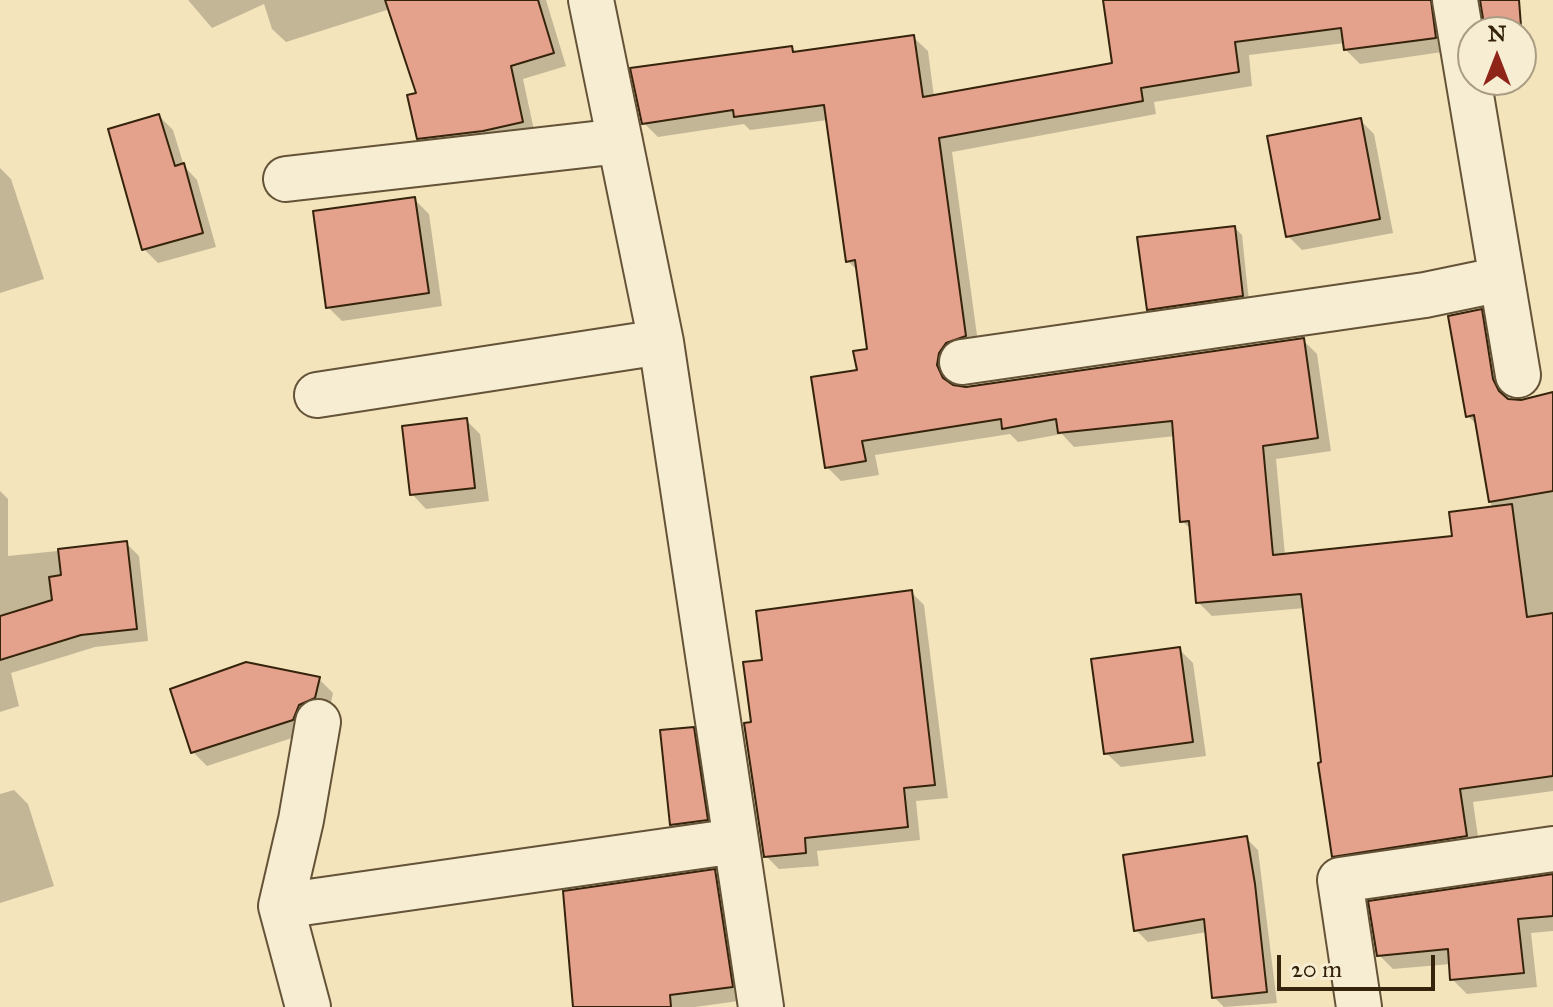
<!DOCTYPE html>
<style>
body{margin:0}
#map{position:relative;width:1553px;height:1007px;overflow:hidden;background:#f3e4bc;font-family:"IM FELL Great Primer",serif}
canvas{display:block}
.north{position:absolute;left:1457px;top:16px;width:80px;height:80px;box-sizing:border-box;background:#f7edd3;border:2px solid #a99c83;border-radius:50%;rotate:0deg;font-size:22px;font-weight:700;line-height:32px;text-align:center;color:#35230b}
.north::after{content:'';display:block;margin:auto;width:28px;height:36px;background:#8f2418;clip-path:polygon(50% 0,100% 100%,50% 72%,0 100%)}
.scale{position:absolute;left:1277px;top:955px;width:158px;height:36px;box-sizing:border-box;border:4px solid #35230b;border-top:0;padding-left:10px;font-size:24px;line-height:28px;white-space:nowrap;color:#35230b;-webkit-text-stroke:6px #f7edd3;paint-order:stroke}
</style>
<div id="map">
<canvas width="1553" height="1007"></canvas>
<div class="north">N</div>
<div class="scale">20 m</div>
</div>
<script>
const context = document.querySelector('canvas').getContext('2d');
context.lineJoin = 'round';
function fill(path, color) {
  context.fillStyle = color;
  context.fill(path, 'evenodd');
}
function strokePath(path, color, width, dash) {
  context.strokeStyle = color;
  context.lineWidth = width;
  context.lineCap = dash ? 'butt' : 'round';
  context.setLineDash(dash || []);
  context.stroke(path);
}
fill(new Path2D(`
 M188 0H546L566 66 523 79 535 135 433 151 419 138 418 95 390 9 286 42 272 29 264 4 212 28Z
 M1105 0H1449V51L1360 64 1346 50 1345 43 1249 55 1252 86 1154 102 1156 114 952 152 979 350 952 368 951 382 953 387 966 389 1303 340 1317 354 1331 451 1276 459 1285 555 1454 537 1492 509 1478 426 1468 416 1481 311 1495 325 1510 401 1522 402 1553 394V791L1473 802 1480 850 1348 870 1334 856 1305 608 1212 616 1198 602 1192 530 1182 521 1175 436 1074 447 1062 434 1018 442 1010 434 875 455 879 475 841 481 827 467 869 351 859 272 848 261 828 120 750 130 744 124 658 137 644 123 792 48 797 53 913 37 928 51 934 97 1114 65Z
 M159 116 173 130 184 166 197 180 216 247 158 263 144 249Z
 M1360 120 1374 134 1393 233 1302 250 1288 236Z
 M0 168 11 179 44 279 0 293Z
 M415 200 429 214 442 306 342 321 328 307Z
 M1235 228 1242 235 1249 302 1156 316 1149 309Z
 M466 420 480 434 489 501 426 509 412 494Z
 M0 491 8 499V556L127 544 139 556 148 641 95 647 11 673 19 706 0 712Z
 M911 592 924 605 948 798 916 801 920 840 817 851 819 866 779 869 766 856 753 724 765 662Z
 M1179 649 1193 663 1206 756 1121 767 1106 753Z
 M319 679 333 693 329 712 307 733 207 766 193 752Z
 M693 729 700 736 713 826 679 831 672 824Z
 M14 790 28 804 54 886 0 903V794Z
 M1246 838 1258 850 1277 1003 1224 1007 1214 997 1207 932 1148 942 1136 930Z
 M714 871 729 886 746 1000 695 1007H575Z
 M1553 876V931L1531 933 1537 987 1467 994 1452 979 1451 964 1393 969 1379 955Z`), '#0003');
const building = new Path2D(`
 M385 0H538L554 53 511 66 523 122 483 131 417 139 407 95 416 93Z
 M1103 0H1431L1436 38 1344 50 1341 28 1235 42 1239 72 1141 88 1143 101 939 138 966 336 946 343 939 353 937 365 943 378 953 385 966 387 1304 338 1318 438 1263 446 1273 555 1452 536 1449 512 1512 504 1527 617 1553 613V776L1460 789 1467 836 1332 857 1318 763 1321 762 1301 594 1196 603 1189 521 1180 522 1172 421 1058 433 1056 419 1002 429 1001 419 862 441 866 461 825 468 811 377 857 370 853 351 867 349 855 260 846 262 824 105 734 117 733 110 642 124 630 68 792 46 793 52 914 35 923 97 1112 63Z
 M1480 0H1519L1521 26 1485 31Z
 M159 114 175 166 184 163 203 233 142 250 108 129Z
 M1361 118 1380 219 1286 237 1267 136Z
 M415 197 429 293 326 308 313 211Z
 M1235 226 1243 296 1147 310 1137 237Z
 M1482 309 1493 379 1499 391 1508 399 1521 400 1553 392V491L1489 502 1474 415 1466 417 1448 316Z
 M467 418 475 488 410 495 402 426Z
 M127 541 137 629 81 635 0 660V616L52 600 49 577 61 575 58 549Z
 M912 590 935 785 904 788 908 827 805 838 806 853 764 857 744 723 751 722 743 662 762 660 756 611Z
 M1180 647 1193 742 1104 754 1091 659Z
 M246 662 320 677 315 698 299 705 293 720 191 753 170 689Z
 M694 727 708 820 670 825 660 730Z
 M1247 836 1255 884 1267 992 1212 998 1204 919 1134 931 1123 855Z
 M715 869 733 987 670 995 671 1007H573L563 891Z
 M1553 874V916L1518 919 1524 973 1450 980 1448 949 1377 956 1368 901Z`);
fill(building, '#e4a18c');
strokePath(building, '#35230b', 2);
const street = new Path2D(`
 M591 0 661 342 761 1007
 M1455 0 1518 375
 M286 179 620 141
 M962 362 1425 295 1502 279
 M317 395 661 342
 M281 906 736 841
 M308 1007 281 906 301 820 318 722
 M1359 1007 1340 880 1553 849`);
strokePath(street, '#645337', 48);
strokePath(street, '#f7edd3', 44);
</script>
